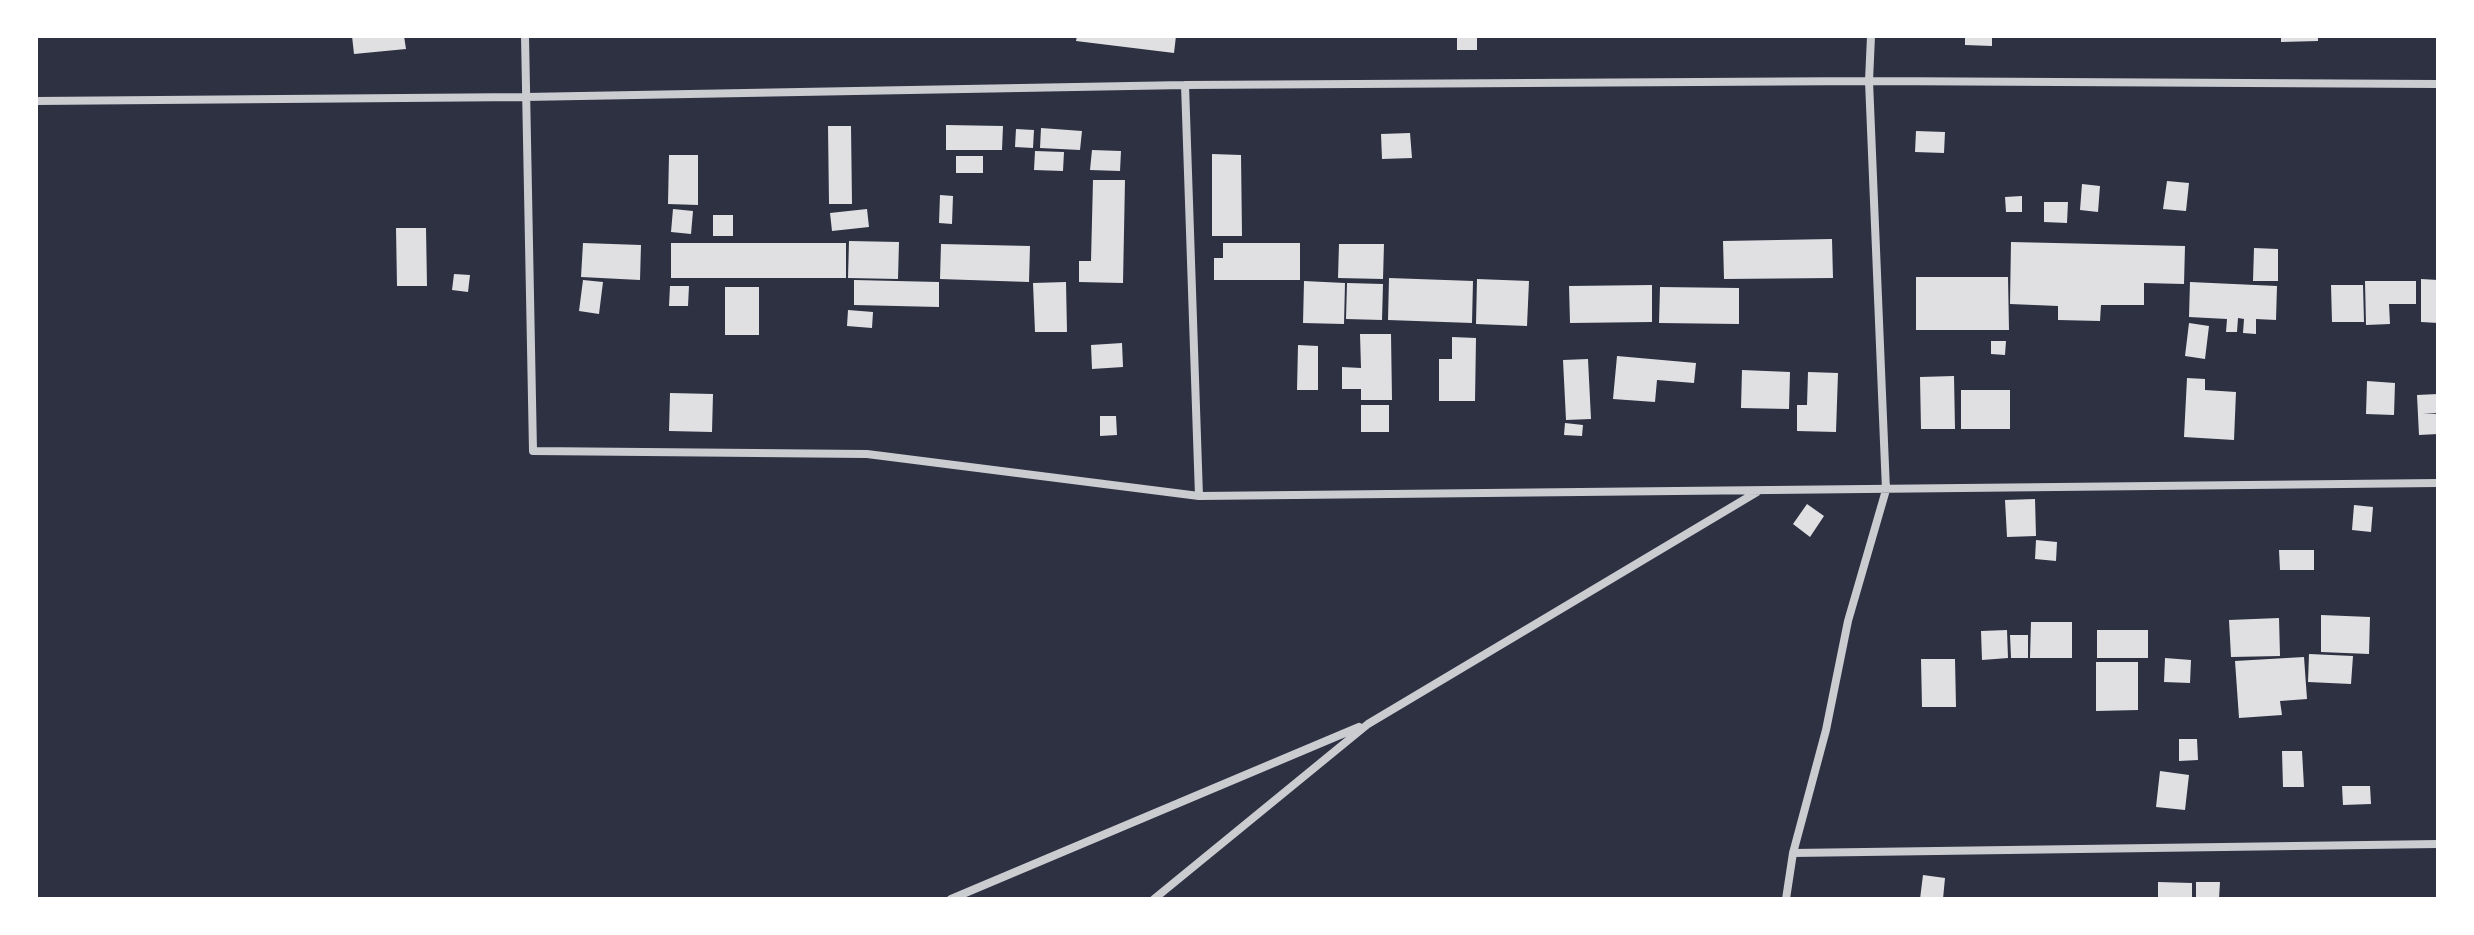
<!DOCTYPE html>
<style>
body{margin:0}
#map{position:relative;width:2474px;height:935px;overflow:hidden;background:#2d3142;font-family:Montserrat,sans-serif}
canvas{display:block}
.frame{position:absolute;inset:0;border:38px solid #fff;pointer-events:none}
</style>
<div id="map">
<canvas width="2474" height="935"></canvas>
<div class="frame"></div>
</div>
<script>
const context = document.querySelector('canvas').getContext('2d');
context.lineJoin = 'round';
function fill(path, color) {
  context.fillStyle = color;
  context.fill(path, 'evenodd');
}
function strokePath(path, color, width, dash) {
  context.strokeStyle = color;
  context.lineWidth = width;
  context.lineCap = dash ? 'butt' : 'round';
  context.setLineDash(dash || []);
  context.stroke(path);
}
fill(new Path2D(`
 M352 36H404L406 49 354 54Z
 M1077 36H1176L1174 53 1076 41Z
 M1457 36H1477V50H1457Z
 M1965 36H1992V46L1965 45Z
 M2281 36H2318V41L2281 42Z
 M946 125 1003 126 1002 150H946Z
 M828 126H851L852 204H829Z
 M1041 128 1082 131 1080 150 1040 148Z
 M1016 129 1034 130 1033 148 1015 147Z
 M1916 131 1945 132 1944 153 1915 152Z
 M1410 133 1412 158 1382 159 1381 134Z
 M1092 150 1121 151 1120 171 1090 170Z
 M1035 151 1064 152 1063 171 1034 170Z
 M1212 154 1241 155 1242 236H1212Z
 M669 155H698V205L668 204Z
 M956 156H983V173H956Z
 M1093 180H1125L1123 283 1079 282V261H1091Z
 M2167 181 2189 183 2186 211 2163 209Z
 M2082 184 2100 186 2098 212 2080 210Z
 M940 195 953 196 952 224 939 223Z
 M2022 196V212H2006L2005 197Z
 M2044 202H2068L2067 223 2044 222Z
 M673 209 693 211 691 234 671 232Z
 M867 209 869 227 832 231 830 213Z
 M713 215H733V236H713Z
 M396 228H426L427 286H397Z
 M1832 239 1833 278 1724 279 1723 241Z
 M849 241 899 242 898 279 848 278Z
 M2011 242 2185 246 2184 284 2144 283V305H2101L2100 321 2058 320V306L2010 304Z
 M583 243 641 245 640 280 581 277Z
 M671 243H846V278H671Z
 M1223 243H1300V280H1214V258H1223Z
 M941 244 1030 246 1029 282 940 279Z
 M1339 244H1384L1383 279 1338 278Z
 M2254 248 2278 249V281H2253Z
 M454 274 470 275 468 292 452 290Z
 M1916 277H2008L2009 330H1916Z
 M1389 278 1473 281 1472 323 1388 320Z
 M1477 279 1529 281 1527 326 1476 324Z
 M2421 279 2438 280V323L2421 322Z
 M583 280 603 282 599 314 579 311Z
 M854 280 939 282V307L854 305Z
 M1304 281 1345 283 1344 324 1303 323Z
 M2365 281H2416V304H2389L2390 324 2366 325Z
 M1066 282 1067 332H1035L1033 283Z
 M2190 282 2277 286 2276 320 2256 319V334L2243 333 2244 319 2238 318 2237 332H2226L2227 319 2189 317Z
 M1347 283 1383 284 1382 320 1346 319Z
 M1652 285V322L1570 323 1569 286Z
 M2331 285H2363L2364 322H2332Z
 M670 286H689L688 306H669Z
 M725 287H759V335H725Z
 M1660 287 1739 288V324L1659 323Z
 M848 310 873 312 872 328 847 326Z
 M2189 323 2209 326 2205 359 2185 356Z
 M1360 334H1391L1392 400H1361V389H1342V367L1361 368Z
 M1452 337 1476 338 1475 401H1439V359H1452Z
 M1991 341H2006L2005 355 1991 354Z
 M1122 343 1123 367 1092 369 1091 345Z
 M1298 345 1318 346V390H1297Z
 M1617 356 1696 363 1694 383 1657 380 1655 402 1613 399Z
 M1588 359 1591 419 1566 420 1563 360Z
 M1742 370 1790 372 1789 409 1741 408Z
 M1808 372 1838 373 1836 432 1797 431V405H1807Z
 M1954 376 1955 429H1921L1920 377Z
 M2187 378 2205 379V390L2236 392 2234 440 2184 437Z
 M2367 381 2395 383 2394 415 2366 414Z
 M1961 390H2010V429H1961Z
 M670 393 713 394 712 432 669 431Z
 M2438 394V413H2423L2438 414V434L2419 435 2417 395Z
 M1361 405H1389V432H1361Z
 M1100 416H1116L1117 435 1100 436Z
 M1565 423 1583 425 1582 436 1564 435Z
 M2035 499 2036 536 2007 537 2005 500Z
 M1807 504 1824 516 1810 537 1793 524Z
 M2354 505 2373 507 2371 532 2352 530Z
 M2036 540 2057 542 2056 561 2035 559Z
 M2279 550H2314V570H2280Z
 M2321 615 2370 617 2369 654 2321 652Z
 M2279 618 2280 656 2231 657 2229 620Z
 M2031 622H2072V658H2030Z
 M2007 630 2008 658 1982 660 1981 631Z
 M2097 630H2148V658H2097Z
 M2010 635H2028V658H2011Z
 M2309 654 2353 656 2351 684 2308 682Z
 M2304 657 2307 699 2280 701 2282 715 2239 718 2235 661Z
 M2165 658 2191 660 2190 683 2164 682Z
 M1921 659H1955L1956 707H1922Z
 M2096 662H2138V710L2096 711Z
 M2179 739H2197L2198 760 2179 761Z
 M2282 751H2302L2304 787H2283Z
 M2160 771 2189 775 2185 810 2156 807Z
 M2342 786H2370L2371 804 2343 805Z
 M1923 875 1945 878 1943 899H1920Z
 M2158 882 2192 883V899H2158Z
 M2196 882H2220L2219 899H2196Z`), '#e0e0e3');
strokePath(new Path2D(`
 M525 36 533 451 867 454 1199 496 2438 483
 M1185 85 1199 496
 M36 101 525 97 1185 85 1869 81 2438 84
 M1793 853 2438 844
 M951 899 1359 727
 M1154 899 1368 724 1757 492
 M1786 899 1793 853 1826 730 1848 621 1886 490 1869 81 1871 36`), '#caccd0', 8);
</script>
